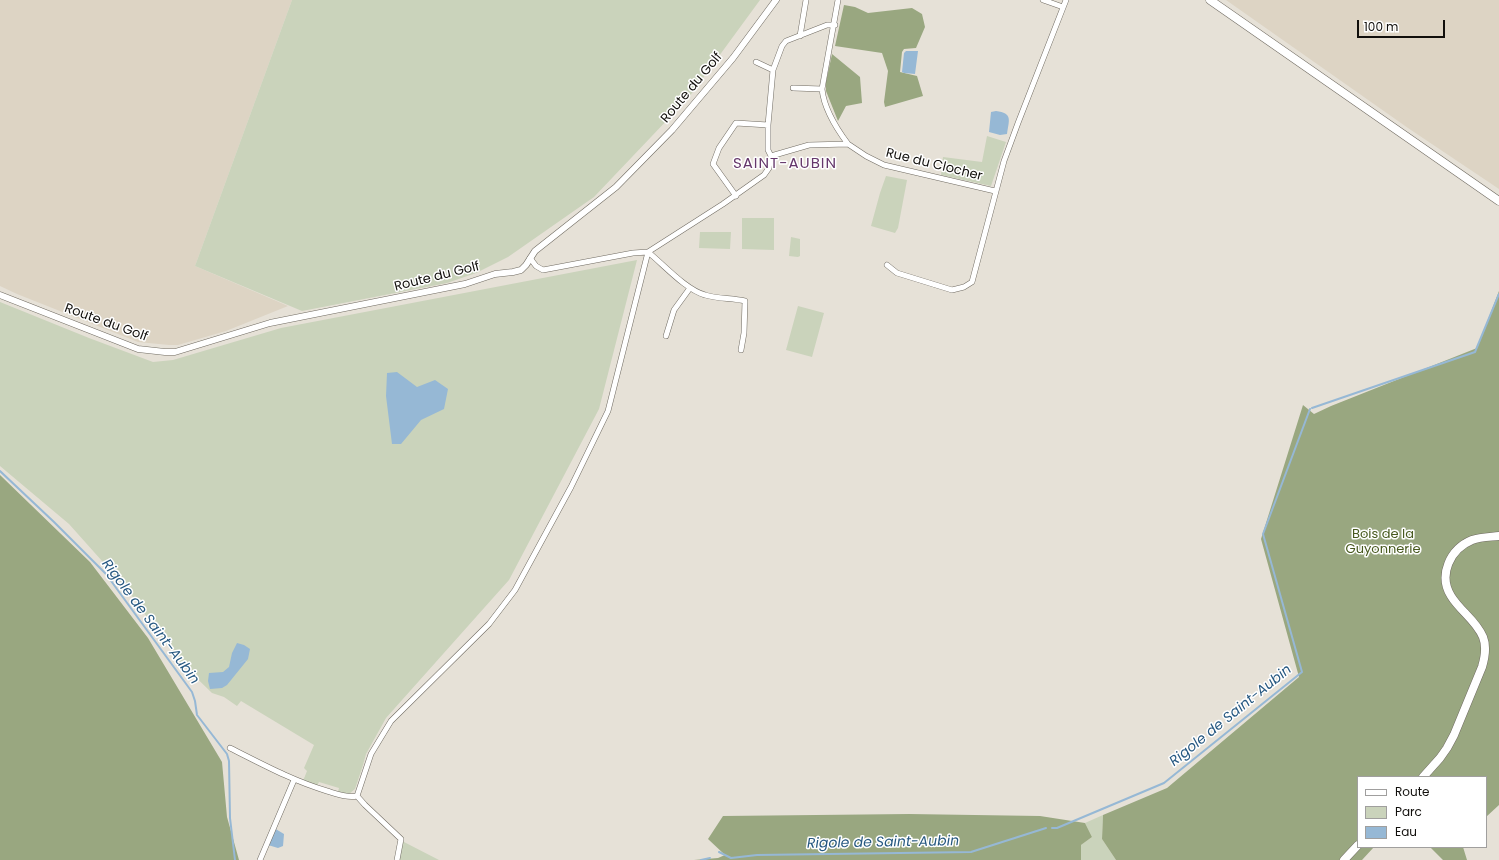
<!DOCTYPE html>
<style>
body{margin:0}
#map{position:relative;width:1499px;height:860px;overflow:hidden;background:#e6e1d7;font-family:Poppins,sans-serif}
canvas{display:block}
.legend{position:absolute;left:1357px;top:776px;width:130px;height:72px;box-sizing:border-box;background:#fff;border:1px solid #a09f9e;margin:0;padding:5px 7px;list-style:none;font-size:12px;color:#110f0c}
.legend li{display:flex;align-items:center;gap:8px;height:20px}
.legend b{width:20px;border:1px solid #a09f9e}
.scale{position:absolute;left:1357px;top:20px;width:88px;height:18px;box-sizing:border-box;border:2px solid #110f0c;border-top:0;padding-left:5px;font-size:12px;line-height:14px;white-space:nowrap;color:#110f0c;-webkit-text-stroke:3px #fff;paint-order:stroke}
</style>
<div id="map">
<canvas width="1499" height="860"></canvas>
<ul class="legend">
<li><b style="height:5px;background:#fff"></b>Route</li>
<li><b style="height:11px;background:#cad3bb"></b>Parc</li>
<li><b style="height:11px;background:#96b8d5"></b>Eau</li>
</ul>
<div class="scale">100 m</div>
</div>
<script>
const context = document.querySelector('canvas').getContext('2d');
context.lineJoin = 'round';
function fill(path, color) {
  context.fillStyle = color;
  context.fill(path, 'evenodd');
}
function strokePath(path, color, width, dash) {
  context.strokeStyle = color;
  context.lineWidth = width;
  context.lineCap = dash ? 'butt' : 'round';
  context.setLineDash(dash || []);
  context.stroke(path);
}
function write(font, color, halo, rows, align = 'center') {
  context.font = font + ' Poppins,sans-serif';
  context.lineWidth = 3;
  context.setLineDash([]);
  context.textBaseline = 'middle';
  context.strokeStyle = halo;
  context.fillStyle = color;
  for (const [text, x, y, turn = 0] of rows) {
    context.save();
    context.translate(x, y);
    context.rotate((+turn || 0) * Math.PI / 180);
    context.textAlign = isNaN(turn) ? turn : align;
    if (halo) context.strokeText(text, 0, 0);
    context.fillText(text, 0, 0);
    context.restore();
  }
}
fill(new Path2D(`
 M0 0H292L195 266 288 306 226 331 178 345H169L138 342 17 294 0 286Z
 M1226 0H1499V189L1408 128Z`), '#ddd4c4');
fill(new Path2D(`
 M292 0H760L689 97 594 197 508 257 476 273 447 283 302 311 195 266Z
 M987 136 1006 142 991 186 941 175 943 157 982 162Z
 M886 176 907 180 898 228 895 233 871 226 880 193Z
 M742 218H774V250L742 249Z
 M700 232H731L730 249 699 248Z
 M791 237 800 239V256L798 257 789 256Z
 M637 260 599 409 509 580 386 718 366 754 363 765 355 789 349 794 338 792 339 788 319 782 317 786 303 781 307 771 304 768 314 745 241 701 237 706 224 697 212 693 177 659 127 589 69 524 0 466V302L89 338 153 362 173 360 281 328Z
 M798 306 824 313 812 357 786 350Z
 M1103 815 1102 839 1116 860H1081V845L1092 837 1085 823Z
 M402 841 404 842 439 860H399Z`), '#cad3bb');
fill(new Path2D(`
 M844 5 855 7 868 13 912 8 922 14 925 27 916 48 904 49 902 52 900 72 917 76 923 96 885 107 884 102 888 71 882 53 835 46Z
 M832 54 860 77 862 103 846 106 838 121 826 91V82Z
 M1499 291V805L1486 817V777H1358V847H1374L1362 860H1116L1102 839 1103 815 1167 788 1299 677 1261 539 1303 405 1314 414 1331 406 1477 348Z
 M0 475 90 562 148 638 222 762 227 817 239 860H0Z
 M909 814 1040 816 1085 823 1092 837 1081 845V860H694L718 858 725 855 708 839 723 816Z
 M1430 847H1463L1467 860H1443Z`), '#99a780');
fill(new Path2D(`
 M906 51H918L915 74 904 73 902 72 904 53Z
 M996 111C1013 113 1009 120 1007 134L1000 135 989 132 991 112Z
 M397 372 417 387 435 380 448 389 444 409 421 420 401 444H392L386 396 387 373Z
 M237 643 244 645 250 649 248 659 227 685 222 688 210 689 208 681 209 673 223 672 229 667 232 653Z
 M274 828 284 834 283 846 278 848 268 845Z`), '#96b8d5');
strokePath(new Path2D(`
 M1312 408 1475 352 1499 294
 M0 471 54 522 106 574 192 692 195 701 197 715 227 754 229 761 230 818 235 860
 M1052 828H1057L1164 783 1302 672 1263 534 1310 409
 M719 852 731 858 757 855 971 852 1046 828
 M701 860 710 858`), '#96b8d5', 2);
const minor = new Path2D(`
 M838 0 822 89C824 109 836 128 848 144
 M1043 0 1063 7
 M800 36 806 0
 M756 62 773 70
 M793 88 822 89
 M771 156 768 150V125L773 70 782 46 786 41 827 25H835
 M736 196 713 164 719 148 736 123 768 125
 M648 252C663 264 686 290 705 295 718 299 732 298 745 301L744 333 741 350
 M530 258 536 266 543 270 633 253 648 252 723 204 764 175 769 168 771 156 809 145 848 144 866 156 884 165 995 191
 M887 265 897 273 952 290 964 287 972 282 1004 161 1018 123 1066 0
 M666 336 674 310 690 288
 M230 748C262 764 293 781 327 791 337 794 347 798 357 796
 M357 796 371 754 391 721 489 624 515 590 571 487 608 411 648 252
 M357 796 365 805 401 839 397 860
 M260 860 294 780`);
const tertiary = new Path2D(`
 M0 295 138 349 165 352H175L270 323 465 284 495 274 513 272 521 270 526 265 535 251 616 187 672 130 733 58 776 0`);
const primary = new Path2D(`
 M1210 0 1499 201
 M1423 777 1440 758 1447 748 1454 735 1482 667C1485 657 1487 647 1483 637 1476 620 1460 611 1451 596 1438 575 1450 549 1472 540 1480 537 1490 537 1499 536
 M1344 860 1358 845`);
strokePath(minor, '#706b62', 6);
strokePath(tertiary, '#706b62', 7);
strokePath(primary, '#706b62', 9);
strokePath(minor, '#fff', 5);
strokePath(tertiary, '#fff', 6);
strokePath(primary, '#fff', 8);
write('13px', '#110f0c', '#fff', [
 ["Route du Golf",692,88,-50],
 ["Rue du Clocher",934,165,14],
 ["Route du Golf",437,277,-14],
 ["Route du Golf",106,323,20]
]);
write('13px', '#485a1f', '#fff', [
 ["Bois de la",1383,535],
 ["Guyonnerie",1383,550]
]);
write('italic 14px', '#265881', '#fff', [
 ["Rigole de Saint-Aubin",150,622,53],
 ["Rigole de Saint-Aubin",1231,716,-39],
 ["Rigole de Saint-Aubin",883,843,-1]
]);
context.letterSpacing = '1px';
write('15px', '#65376b', '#fff', [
 ["SAINT-AUBIN",785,164]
]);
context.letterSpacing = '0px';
</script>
